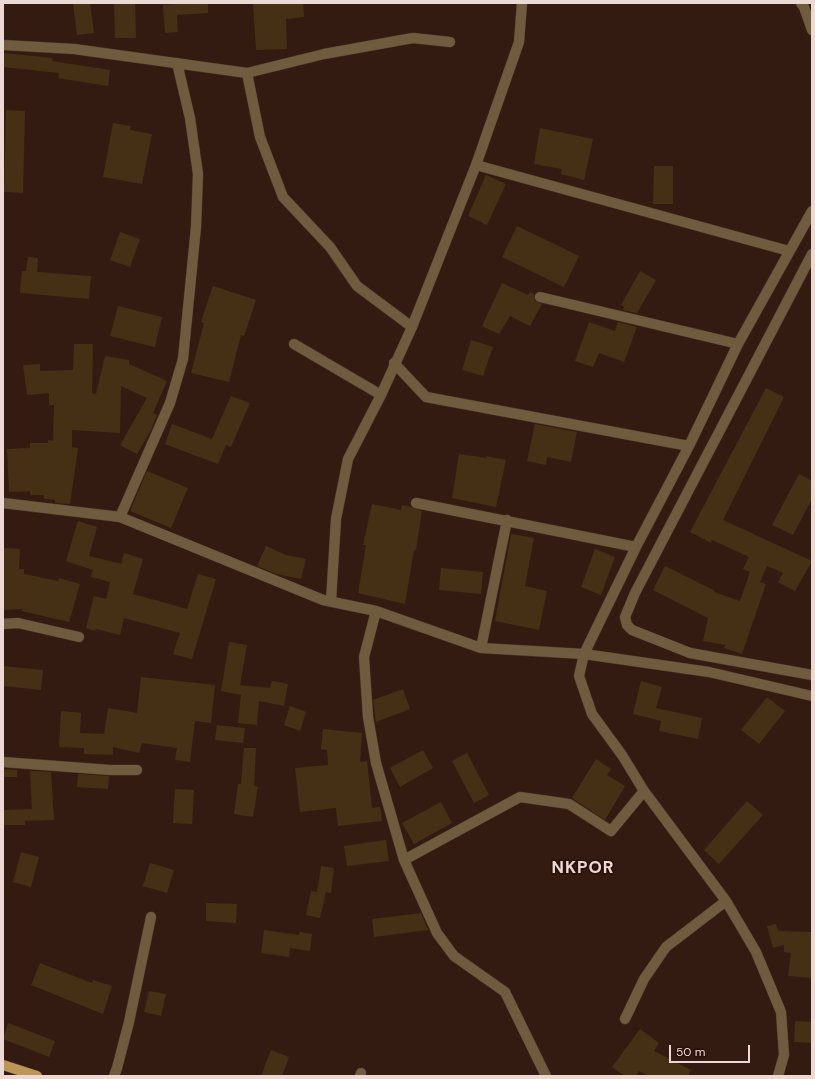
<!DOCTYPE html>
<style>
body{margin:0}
#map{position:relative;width:815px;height:1079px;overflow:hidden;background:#341b11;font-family:"DM Sans",sans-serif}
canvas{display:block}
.frame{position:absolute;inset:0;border:4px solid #ecd9d3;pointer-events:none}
.scale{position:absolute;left:669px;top:1045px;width:81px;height:18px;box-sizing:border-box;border:2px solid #ecd9d3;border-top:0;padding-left:5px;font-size:12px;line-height:14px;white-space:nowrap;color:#ecd9d3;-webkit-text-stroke:3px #2a1108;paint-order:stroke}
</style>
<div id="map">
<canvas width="815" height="1079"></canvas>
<div class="frame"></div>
<div class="scale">50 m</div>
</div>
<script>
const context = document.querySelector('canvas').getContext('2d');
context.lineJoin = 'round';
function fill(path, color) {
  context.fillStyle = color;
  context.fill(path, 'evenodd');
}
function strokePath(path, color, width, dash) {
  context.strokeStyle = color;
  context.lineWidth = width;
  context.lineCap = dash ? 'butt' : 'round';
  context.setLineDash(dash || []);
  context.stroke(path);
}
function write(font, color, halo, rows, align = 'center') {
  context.font = font + ' "DM Sans",sans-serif';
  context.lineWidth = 3.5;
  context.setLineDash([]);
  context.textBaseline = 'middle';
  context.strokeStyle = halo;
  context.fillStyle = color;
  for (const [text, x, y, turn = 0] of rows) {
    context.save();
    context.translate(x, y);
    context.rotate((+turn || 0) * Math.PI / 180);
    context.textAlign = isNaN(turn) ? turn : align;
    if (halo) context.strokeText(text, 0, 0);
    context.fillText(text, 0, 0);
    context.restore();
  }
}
fill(new Path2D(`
 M73 3H90L94 33 77 35Z
 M114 3H135L136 38H115Z
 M189 3H208V13L177 15 178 32 165 33 163 5Z
 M253 3H303L304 17 286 19 287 49 256 50Z
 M3 53 53 58 52 61 110 70 108 86 58 78 59 73 3 67Z
 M6 110 25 111 23 193 4 192Z
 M113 123 131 126 130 130 152 134 142 184 103 177Z
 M540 128 593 139 584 180 561 174 562 169 534 164Z
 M654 166H673V204H653Z
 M486 175 506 184 487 225 468 216Z
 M517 226 579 256 564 287 502 257Z
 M120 232 140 239 130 267 110 260Z
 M28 257 38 258 37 272 91 276 89 299 20 293 22 271H26Z
 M640 271 656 280 637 313 623 310 624 306 621 305Z
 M502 283 528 295 530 292 534 294 535 301 542 304 530 326 510 316 499 334 482 326Z
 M213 286 256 300 244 336 241 335 229 382 191 373 204 323 201 322Z
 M118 306 162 317 155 347 110 336Z
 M589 322 615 331 618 322 637 327 624 362 599 353 593 367 575 361Z
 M471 340 493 347 483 376 462 370Z
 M74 344H93L92 393 96 394 105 356 129 360V364L167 381 153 413 157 415 151 430 137 454 120 445 147 398 121 386 120 433 72 430V447L78 448 70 504 55 503V500L44 499V495H30V491L9 492 7 449 30 448V443H48V440L53 441 54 405H49V393L27 395 23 365 40 364V371L73 370Z
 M766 388 784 397 723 520 812 561 795 591 778 582 783 573 767 566 760 582 766 584 742 654 724 648 726 645 703 641 708 618 653 590 665 566 715 591 714 592 740 601 750 572 743 569 749 557 712 540 711 543 690 532Z
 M231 396 250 403 231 447 226 445 218 464 165 444 172 424 212 439Z
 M535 424 577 432 571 462 547 457 546 465 527 461Z
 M459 454 486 458V456L506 460 496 507 452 498Z
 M147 471 188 488 171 528 130 511Z
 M799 474 812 481V499L793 535 772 525Z
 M372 504 401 510 402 505 411 507 422 511 416 550H414L405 604 358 593 366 545H363Z
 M78 521 97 527 89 556 121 564 124 553 143 559 133 594 187 609 198 574 216 579 192 659 173 654 180 633 124 618 120 635 96 629 95 631 86 628 94 596 106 599 110 582 91 577 93 570 66 561Z
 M511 534 534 538 525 586 547 591 539 630 495 621Z
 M266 546 286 555 306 559 301 579 277 574 257 566Z
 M3 548 20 549 19 569H24V574L58 581 59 578 80 584 69 622 22 611 23 609 3 610Z
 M595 549 615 557 601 595 581 587Z
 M441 568 483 572 481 594 439 590Z
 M229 642 247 645 240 685 270 688 272 681 288 684 284 706 259 701 257 725 238 723 241 695 221 691Z
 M3 666 43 670 41 690 3 686Z
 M141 677 215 685 211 723 195 721 190 762 175 760 177 748 142 743 139 753 113 747V755L84 754V748L59 747 61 711 81 713 80 733 104 734 108 708 137 713Z
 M641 681 662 687 656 708 702 718 698 739 659 731 661 721 633 714Z
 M403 689 410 709 376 722 373 700Z
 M767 697 785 711 759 744 741 730Z
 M290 706 306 712 300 731 284 725Z
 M217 725 245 728 243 743 215 740Z
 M323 729 362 733 360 762 367 761 372 808 380 807 382 821 338 826 336 808 300 812 295 768 328 765 327 750 321 749Z
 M244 748H256L254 786 258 787 253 817 234 814 238 784H241Z
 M423 750 433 768 400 787 390 768Z
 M467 753 489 795 474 803 452 761Z
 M596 759 611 769 607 775 625 786 605 820 572 798Z
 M3 769 17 770V777H3Z
 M30 771 51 772 54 820 25 821V825H3V810L32 809Z
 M78 774 109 776 108 789 77 787Z
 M175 789 194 790 192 824 173 823Z
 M747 801 763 815 719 864 704 850Z
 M441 802 452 823 414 844 402 823Z
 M386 840 389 861 347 866 344 846Z
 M21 852 39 857 31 887 13 882Z
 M150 863 174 870 167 893 143 886Z
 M321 866 334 868 331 893 326 892 320 918 306 915 311 891 317 892Z
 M206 903 237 904 236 923 206 921Z
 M421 913 428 930 374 937 372 919Z
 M776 924 778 931 812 932V978L788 976 791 953 784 952V945L773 948 767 926Z
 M264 930 299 935 300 932 312 934 310 951 290 948 289 957 261 953Z
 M40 963 92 983 93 980 112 986 103 1014 31 985Z
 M149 991 166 994 161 1016 144 1012Z
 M795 1021 812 1022V1043L794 1042Z
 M8 1023 55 1041 49 1057 3 1039Z
 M640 1029 659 1043 654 1051 691 1070 688 1076H649L639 1071 636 1076H625L612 1067Z
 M271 1050 289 1057 282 1076H261Z`), '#453015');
const minor = new Path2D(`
 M801 3 804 7 812 30
 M3 45 74 49 247 73 324 54 413 38 450 42
 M247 73 260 137 283 197 330 247 357 286 412 327
 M476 165 789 251
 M812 254 635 593 625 617 627 625 632 630 690 653 812 675
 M540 297 738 344
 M294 344 381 395
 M394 363 426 397 689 446
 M3 503 120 517 323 600 376 611 481 648 584 654 709 672 812 696
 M416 503 636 547
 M120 517 170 403 183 359 196 227 198 174 190 118 177 63
 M331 601 336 519 348 459 381 395 412 327 476 165 519 42 522 3
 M376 611 364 657 368 717 376 763 404 860 437 933 454 956 505 992 546 1076
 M3 624 18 623 79 637
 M481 648 507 520
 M3 762 110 770H137
 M404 860 520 797 569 804 611 831 644 791
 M625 1019 644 979 666 947 726 901
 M114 1076 117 1068 129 1022 151 917
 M360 1076 361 1073
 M778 1076 784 1055 781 1012 756 952 726 901 644 791 622 755 592 714 579 676 584 654 636 547 689 446 738 344 812 211`);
const major = new Path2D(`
 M3 1065 37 1076`);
strokePath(minor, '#4e362c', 11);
strokePath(major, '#4e362c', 11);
strokePath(minor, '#6f5c3f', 10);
strokePath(major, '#bd9556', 10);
context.letterSpacing = '1px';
write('bold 17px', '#ecd9d3', '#2a1108', [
 ["NKPOR",583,869]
]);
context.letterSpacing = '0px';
</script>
